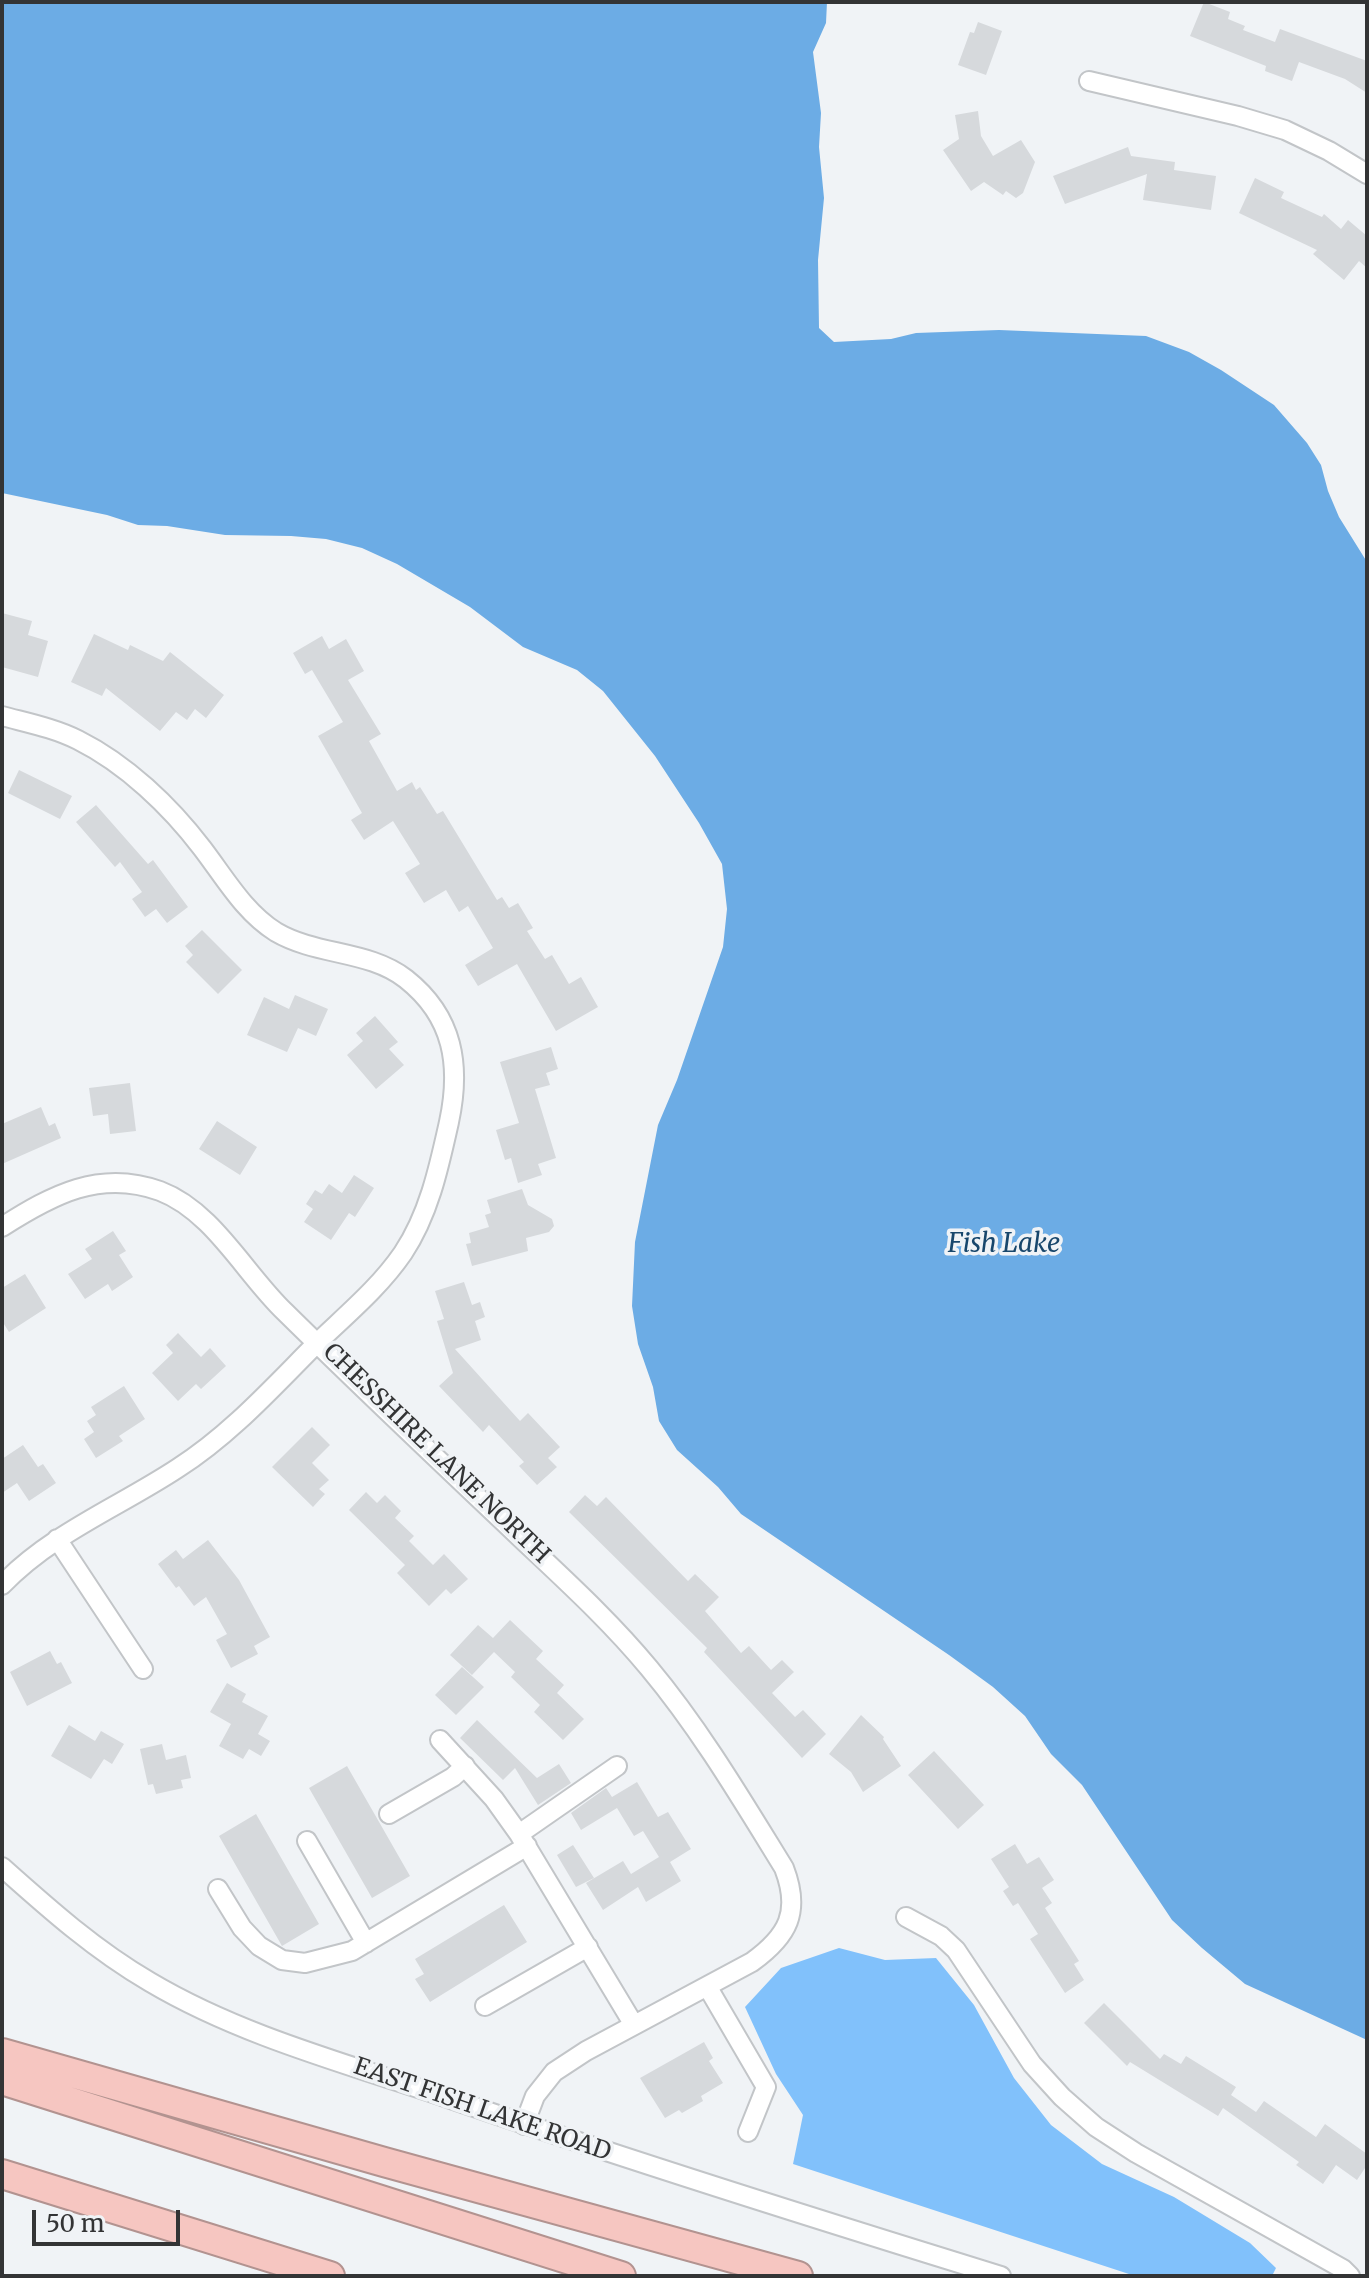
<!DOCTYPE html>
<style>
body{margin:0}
#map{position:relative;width:1369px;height:2278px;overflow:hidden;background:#f0f3f6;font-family:Merriweather,serif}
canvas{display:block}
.frame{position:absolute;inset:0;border:4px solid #333435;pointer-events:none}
.scale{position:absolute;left:32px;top:2210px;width:148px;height:36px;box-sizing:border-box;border:4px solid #333435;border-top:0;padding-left:10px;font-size:24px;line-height:28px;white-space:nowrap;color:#333435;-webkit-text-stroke:6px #f0f3f6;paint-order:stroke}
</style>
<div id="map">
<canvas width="1369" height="2278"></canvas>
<div class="frame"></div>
<div class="scale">50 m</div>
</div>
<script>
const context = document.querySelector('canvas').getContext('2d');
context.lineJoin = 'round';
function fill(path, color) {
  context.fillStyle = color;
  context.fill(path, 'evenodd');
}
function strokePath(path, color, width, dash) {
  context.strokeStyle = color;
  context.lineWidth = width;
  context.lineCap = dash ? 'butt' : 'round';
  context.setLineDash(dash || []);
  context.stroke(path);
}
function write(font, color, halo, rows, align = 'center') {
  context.font = font + ' Merriweather,serif';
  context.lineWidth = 7;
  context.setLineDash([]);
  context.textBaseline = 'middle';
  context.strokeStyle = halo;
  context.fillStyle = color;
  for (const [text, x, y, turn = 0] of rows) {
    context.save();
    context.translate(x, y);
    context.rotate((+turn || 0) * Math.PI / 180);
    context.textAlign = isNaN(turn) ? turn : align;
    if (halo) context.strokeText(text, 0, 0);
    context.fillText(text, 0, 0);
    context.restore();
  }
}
fill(new Path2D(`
 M839 1948 885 1960 936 1958 974 2005 1014 2078 1051 2125 1102 2164 1174 2197 1250 2243 1276 2268 1272 2276 1132 2275 793 2164 803 2115 776 2074 745 2007 781 1968Z`), '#81c1fb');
fill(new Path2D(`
 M2 2H827L826 23 813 52 821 113 819 147 824 198 818 260 819 328 834 342 891 339 916 333 999 330 1146 336 1189 352 1221 370 1274 405 1307 443 1321 465 1328 491 1339 517 1367 562V2040L1245 1984 1202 1948 1172 1920 1082 1785 1051 1754 1025 1716 993 1687 949 1655 741 1514 718 1487 677 1450 659 1421 653 1387 638 1344 632 1306 635 1242 658 1125 677 1080 723 947 727 909 722 864 699 823 655 756 603 691 577 670 523 647 470 607 397 564 362 548 326 539 291 536 225 535 167 526 138 525 107 515 2 493Z`), '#6cace5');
fill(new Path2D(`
 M1204 2 1230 12 1228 19 1245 26 1243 30 1275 42 1280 29 1367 61V93L1345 79 1299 62 1292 81 1265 71 1266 66 1190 36Z
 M978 22 1002 31 986 75 958 65 970 32 974 33Z
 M978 111 981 136 993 156 1021 140 1035 162 1023 193 1016 198 1006 191 1003 195 984 182 971 191 943 150 959 139 955 115Z
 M1128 147 1131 156 1175 162 1174 170 1216 176 1211 210 1143 200 1147 174 1065 204 1053 176Z
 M1255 178 1284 192 1281 198 1322 217 1324 214 1341 229 1348 220 1367 236V268L1359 261 1344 280 1313 254 1317 250 1239 213Z
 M2 613 32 621 28 635 48 641 38 677 2 667Z
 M94 634 128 650 130 645 163 661 170 652 224 695 206 718 195 709 187 720 176 712 160 731 106 688 102 696 71 682Z
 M322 636 329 649 346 639 364 671 348 680 381 734 369 741 397 791 412 782 416 790 420 787 437 814 443 811 497 900 502 897 509 908 518 903 533 928 527 931 545 959 552 955 569 984 581 977 598 1007 556 1031 517 964 478 986 465 965 493 948 468 906 459 912 446 890 424 903 405 873 420 864 393 821 364 840 351 820 362 813 318 736 343 722 312 670 305 674 293 653Z
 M19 770 72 796 60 819 8 793Z
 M96 805 148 864 153 860 188 907 167 923 156 909 145 917 132 899 142 892 120 862 115 867 76 822Z
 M202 930 242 970 218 994 186 962 193 955 185 946Z
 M295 995 328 1009 316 1036 298 1028 287 1052 247 1035 264 997 289 1009Z
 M375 1016 398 1042 389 1049 404 1065 376 1089 347 1055 363 1041 356 1033Z
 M551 1047 558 1069 546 1073 550 1085 535 1089 556 1158 538 1164 542 1175 518 1183 511 1158 505 1160 496 1130 519 1123 500 1062Z
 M130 1083 136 1131 110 1134 108 1114 93 1116 89 1088Z
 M41 1107 49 1126 55 1123 61 1138 2 1164V1124Z
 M217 1121 257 1147 240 1175 199 1149Z
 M354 1175 374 1188 355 1217 349 1213 331 1240 304 1222 313 1209 306 1204 315 1190 322 1194 329 1184 342 1193Z
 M522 1189 528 1205 552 1219 554 1226 549 1232 526 1238 528 1251 472 1266 466 1244 471 1243 469 1233 489 1227 485 1215 491 1213 487 1200Z
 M113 1231 126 1251 119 1255 133 1277 112 1291 108 1284 85 1299 68 1274 92 1259 85 1249Z
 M25 1274 46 1308 9 1332 2 1321V1288Z
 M464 1282 472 1305 480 1302 485 1317 475 1321 481 1340 455 1349 520 1421 528 1413 560 1447 548 1458 557 1467 537 1485 519 1466 524 1462 489 1425 483 1432 439 1386 453 1373 437 1321 444 1319 435 1291Z
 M178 1333 201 1357 210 1348 226 1366 201 1389 196 1384 178 1401 152 1373 173 1353 166 1345Z
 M124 1386 145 1419 119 1436 123 1441 96 1458 84 1439 94 1432 87 1421 96 1415 91 1407Z
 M312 1427 330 1445 312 1463 329 1480 319 1489 325 1494 313 1507 272 1467Z
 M23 1445 38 1467 43 1464 56 1483 29 1501 17 1483 2 1493V1459Z
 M366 1492 377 1503 385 1495 401 1511 395 1518 414 1536 409 1541 433 1565 444 1554 468 1579 451 1594 446 1589 429 1606 397 1573 405 1565 349 1510Z
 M585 1495 597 1506 606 1497 688 1581 695 1574 719 1597 705 1611 741 1653 749 1646 771 1670 782 1660 794 1672 772 1693 795 1717 803 1710 826 1734 802 1758 704 1652 707 1648 569 1512Z
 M208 1540 239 1580 270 1637 254 1646 258 1654 231 1668 216 1640 227 1634 206 1597 194 1606 179 1586 176 1588 158 1564 176 1550 183 1559Z
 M510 1620 543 1651 536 1659 564 1685 557 1693 584 1719 563 1740 534 1712 540 1705 511 1677 515 1672 494 1652 472 1675 450 1655 478 1625 493 1638Z
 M50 1651 57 1664 61 1662 72 1683 27 1706 10 1672Z
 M462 1667 484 1687 456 1715 435 1695Z
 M227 1683 246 1694 242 1702 268 1716 258 1734 270 1741 261 1756 249 1749 243 1759 219 1746 231 1724 210 1712Z
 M861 1715 884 1737 883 1739 901 1766 863 1792 851 1772 829 1754Z
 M477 1720 537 1778 559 1764 571 1783 538 1805 515 1768 503 1780 460 1738Z
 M69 1725 95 1741 101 1731 124 1744 112 1764 104 1759 91 1779 51 1756Z
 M162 1744 166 1760 186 1755 191 1778 181 1780 183 1788 156 1794 153 1784 148 1785 140 1749Z
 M934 1751 984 1805 958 1829 908 1775Z
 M347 1766 410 1876 372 1898 309 1788Z
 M637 1782 658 1817 668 1812 691 1849 670 1862 681 1881 646 1902 638 1887 603 1910 586 1883 623 1861 631 1874 659 1857 643 1831 634 1836 617 1808 581 1830 571 1813 606 1788 612 1797Z
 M256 1814 319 1924 282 1946 219 1836Z
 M1015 1844 1027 1864 1039 1857 1054 1880 1042 1888 1052 1903 1045 1908 1079 1961 1074 1964 1084 1980 1065 1993 1030 1939 1038 1934 1018 1903 1013 1906 1003 1891 1009 1887 991 1859Z
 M573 1845 594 1878 576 1887 557 1855Z
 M504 1905 527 1942 430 2002 415 1979 424 1974 415 1959Z
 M1104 2003 1160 2059 1164 2054 1181 2064 1186 2056 1236 2087 1231 2095 1256 2112 1264 2101 1316 2137 1325 2124 1367 2154V2165L1357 2180 1336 2165 1323 2184 1296 2165 1299 2162 1223 2108 1218 2116 1130 2062 1127 2066 1084 2023Z
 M704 2042 713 2058 709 2061 723 2083 701 2096 703 2101 682 2113 679 2110 665 2118 640 2078Z`), '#d6d9dc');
const minor = new Path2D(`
 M1089 81 1238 116 1285 130 1329 151 1367 174
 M2 716C28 723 54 728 78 740 126 764 170 806 202 848 225 878 244 912 276 932 317 956 369 950 406 979 454 1017 461 1066 449 1122 439 1167 429 1214 403 1253 379 1288 346 1315 316 1344 273 1387 230 1435 178 1468 119 1507 52 1533 2 1585
 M2 1227C52 1195 100 1169 160 1191 213 1211 245 1274 285 1312 358 1384 433 1455 508 1526 556 1572 606 1616 649 1668 700 1729 742 1800 784 1868 801 1912 788 1936 752 1962L586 2051 554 2072 535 2096 524 2125
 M57 1539 143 1669
 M440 1740 494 1799 519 1834 634 2025
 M389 1814 453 1777 465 1766
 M519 1834 617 1766
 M307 1841 366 1943
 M2 1867C49 1909 95 1950 150 1982 241 2036 348 2064 448 2098 631 2161 816 2219 1001 2276
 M218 1889 242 1928 259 1946 282 1960 305 1963 352 1951 527 1846
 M906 1917 941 1936 956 1950 1032 2064 1062 2097 1096 2127 1136 2153 1343 2269 1350 2276
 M707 1986 766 2087 748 2132
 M485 2006 588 1947`);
const highway = new Path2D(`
 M2 2053 384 2162 798 2276
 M2 2080 621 2276
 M2 2174 330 2276`);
strokePath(minor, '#c2c5c8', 22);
strokePath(highway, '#b29390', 32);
strokePath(minor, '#fff', 18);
strokePath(highway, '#f6c6c1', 28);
write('24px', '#333435', '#f0f3f6', [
 ["CHESSHIRE LANE NORTH",436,1454,44],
 ["EAST FISH LAKE ROAD",482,2110,19]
]);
write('italic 26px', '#18476c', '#f0f3f6', [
 ["Fish Lake",1004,1245]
]);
</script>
